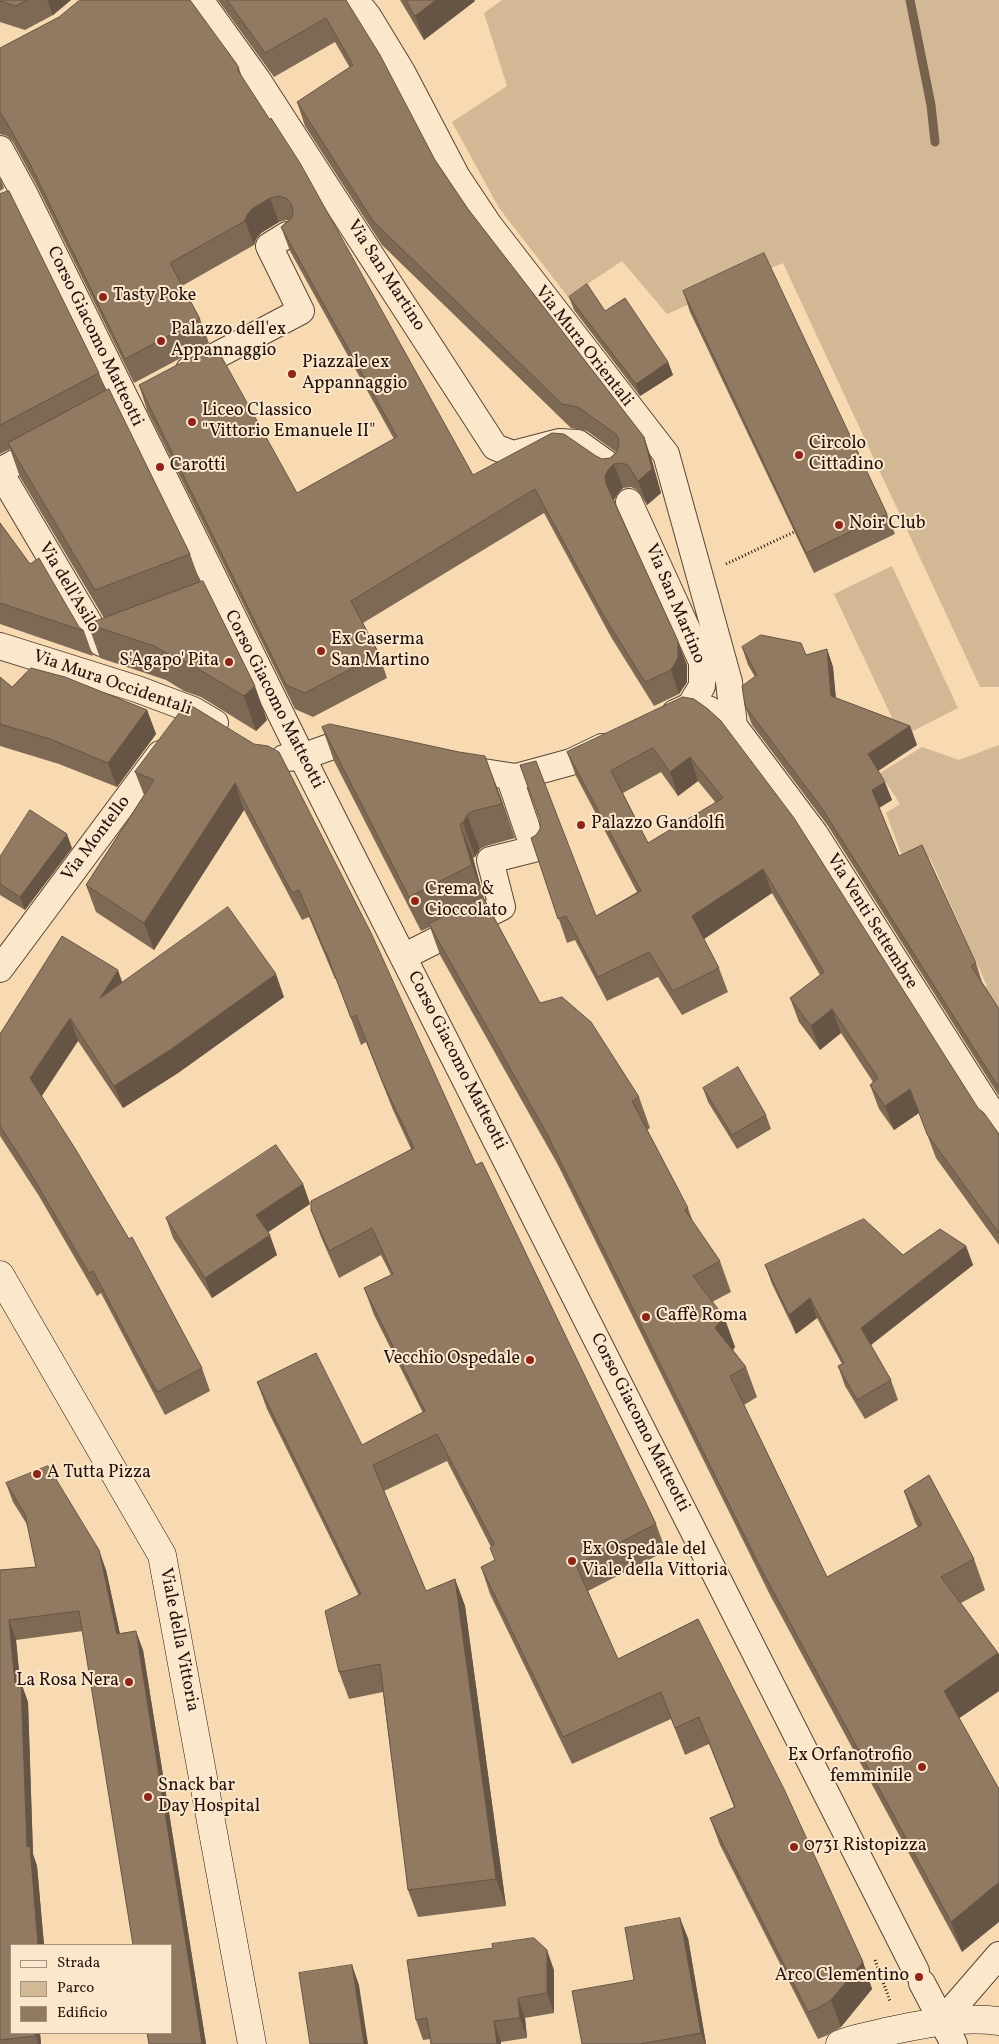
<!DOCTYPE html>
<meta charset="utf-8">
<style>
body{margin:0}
#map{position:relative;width:999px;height:2044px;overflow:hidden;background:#f7dab1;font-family:Vollkorn,serif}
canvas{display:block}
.legend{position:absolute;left:10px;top:1944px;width:162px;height:90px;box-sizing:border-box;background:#fae7cc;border:1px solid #a49280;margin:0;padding:6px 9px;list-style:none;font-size:15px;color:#24130d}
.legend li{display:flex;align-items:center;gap:10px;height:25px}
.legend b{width:25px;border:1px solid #a49280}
</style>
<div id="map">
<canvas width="999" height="2044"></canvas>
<ul class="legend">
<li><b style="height:6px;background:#fae7cc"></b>Strada</li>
<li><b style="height:14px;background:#d3b895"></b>Parco</li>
<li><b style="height:14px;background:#927a62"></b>Edificio</li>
</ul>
</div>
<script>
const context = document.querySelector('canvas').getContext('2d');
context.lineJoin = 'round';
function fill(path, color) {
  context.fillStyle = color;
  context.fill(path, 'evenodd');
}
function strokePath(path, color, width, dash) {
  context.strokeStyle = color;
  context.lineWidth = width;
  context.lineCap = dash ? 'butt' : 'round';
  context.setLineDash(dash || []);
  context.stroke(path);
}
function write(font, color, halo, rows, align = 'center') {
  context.font = font + ' Vollkorn,serif';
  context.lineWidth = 4;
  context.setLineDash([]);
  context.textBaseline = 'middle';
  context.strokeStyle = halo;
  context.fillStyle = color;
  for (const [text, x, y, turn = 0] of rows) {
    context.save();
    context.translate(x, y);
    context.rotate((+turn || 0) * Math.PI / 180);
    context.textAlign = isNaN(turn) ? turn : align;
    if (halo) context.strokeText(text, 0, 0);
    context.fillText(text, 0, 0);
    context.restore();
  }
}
fill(new Path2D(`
 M502 0H999V687H980L783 263 667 314 622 261 568 297 499 208 452 122 507 86 484 13Z
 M892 566 958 708 901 737 834 594Z
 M999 745V1010L952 1006 987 986 930 858 907 869 886 813 900 804 880 773 922 747 959 760Z`), '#d3b895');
strokePath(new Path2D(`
 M910 0 931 105 935 142`), '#77624e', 9);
const street = new Path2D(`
 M200 0 257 79 495 447 513 454 559 442 578 443 613 468
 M355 0 368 16 402 72 457 177 489 225 666 454 729 682 734 726
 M0 149 25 195 302 757 916 1971
 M189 370 301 311 269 246 287 235
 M0 471 46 446
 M0 472 101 643 111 639
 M629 502 702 662V686L690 706
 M0 646 137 689 193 710 215 723
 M675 713 690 706 708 709 734 726 815 834 999 1124
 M284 758 302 757 341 743 362 748
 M457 768 516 777 571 762 602 747
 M403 957 502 907 490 860 534 849 509 776
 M0 969 160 754
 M922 1983 954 2044
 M942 2021 999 1955`);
const secondary = new Path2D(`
 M0 1275 162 1555 252 2044
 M840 2044C854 2038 870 2036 885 2032 922 2024 960 2016 999 2021`);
strokePath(street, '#594536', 28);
strokePath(secondary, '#24130d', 29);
strokePath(new Path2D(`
 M726 564 794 532
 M875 1960 890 2001`), '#24130d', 3, [1, 2.5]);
strokePath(street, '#fae7cc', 26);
strokePath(secondary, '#fae7cc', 28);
fill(new Path2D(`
 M0 0H71L53 15 25 30 0 22Z
 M218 0H346L435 160 468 209 644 437 652 461 661 493 647 505 637 490 631 487 623 488 617 494 614 500 687 665V682L679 694 654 706 611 637 544 513 363 623 379 654 387 678 313 717 295 709 147 410 139 385 297 493 394 439 290 251 281 227 288 220H287L279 222 261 233 256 239 254 245 182 286 200 319 209 343 134 383 38 188 13 142 7 136 0 134V48L239 68 242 77 473 475 596 456 602 459 610 458 616 452 587 431 571 428 382 245 305 126 297 102 350 68 335 42 274 77Z
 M400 0H474L475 1 424 40Z
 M0 177 4 188 0 191Z
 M0 194 99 373 106 391 190 554 200 582 267 720 256 731 201 697 184 691 166 680 100 658 88 624 104 618 20 477 10 449 0 454Z
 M683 291 887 514 895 534 814 573 690 312Z
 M569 297 605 311 668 362 673 375 640 396 574 310Z
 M0 523 30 564 79 627 84 631 93 656 0 624Z
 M742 647 806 655 827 649 833 667 836 698 910 726 917 745 878 771 892 800 879 808 899 856 976 963 982 982 999 1009V1096L828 826 752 725 745 706 755 677 748 665Z
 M0 677 12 687 147 710 156 734 117 787 59 764 0 746Z
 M683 697 978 1108 999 1134V1245L936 1158 919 1113 894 1130 879 1109 870 1085 873 1082 841 1033 820 1050 799 1022 790 998 820 975 772 893 704 939 719 968 728 992 682 1015 658 977 607 1001 575 940 567 943 531 838 596 916 637 892 576 776 567 752ZM661 772 678 796 698 781 716 803 648 843 623 793Z
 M187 703 476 1165 656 1524 666 1551 588 1591 618 1659 698 1619 863 1962 872 1989 841 2027 828 2035 818 2039 720 1845 710 1818 734 1807 709 1744 685 1755 671 1719 572 1764 490 1594 481 1567 495 1560 491 1547 447 1461 384 1491 426 1591 455 1579 465 1606 506 1906 418 1917 408 1890 383 1692 349 1699 339 1672 359 1596 267 1409 257 1382 362 1445 423 1413 374 1315 364 1288 391 1275 381 1255 339 1278 321 1237 311 1210 411 1149 393 1110 366 1042 361 1045 336 979H335L309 917 302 920 244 810 154 950 96 912 86 885 144 795 135 772Z
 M322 727 498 790 515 838 486 846 480 849 475 857 473 858 484 899 540 1003 639 1097 650 1128 647 1130 688 1208 693 1222 720 1261 731 1292 712 1302 724 1317 735 1347 733 1350 746 1367 757 1397 744 1405 827 1577 918 1527 915 1522 904 1491 974 1559 985 1590 961 1603 998 1653 999 1655V1691L959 1718 962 1952 770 1595 558 1165 440 955 430 927 421 931 334 761Z
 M72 848 25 910 0 895V857Z
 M122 982 284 997 178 1073 123 1108 78 1041 42 1096 202 1368 210 1391 165 1415 101 1293 97 1296 39 1196 0 1136V1034Z
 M703 1088 766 1115 771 1129 737 1149 708 1102Z
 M303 1184 310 1204 268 1232 277 1255 212 1298 173 1238 166 1218Z
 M966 1246 973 1265 871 1345 891 1380 898 1400 865 1419 845 1386 838 1366 842 1364 817 1318 796 1334 772 1284 765 1265 903 1255Z
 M6 1483 106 1570 120 1634 143 1650 206 2044H149L83 1631 16 1640 20 1682 28 1702 33 1854 37 1866 44 1945H11V2033H40L41 2044H0V1570L36 1567 28 1526 13 1502Z
 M688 1938 706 2044H582L634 1980Z
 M554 1970V2013L525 2018 527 2038 501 2042V2044H431L430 2039 423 2040 416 2020Z`), '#7e6954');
fill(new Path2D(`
 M47 0H71L53 15Z
 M436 0H474L475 1 424 40 415 16Z
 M270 198 279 222 261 233 256 239 254 245 245 221 247 215 252 209Z
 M668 362 673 375 640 396 636 384Z
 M644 437 652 461 661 493 647 505 638 481Z
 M614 464 623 488 617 494 614 500 606 484 605 476 608 470Z
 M678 641 687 665V682L679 694 671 670Z
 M827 649 833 667 837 715 831 696Z
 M255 686 267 720 256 731 244 696Z
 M147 710 156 734 117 787 108 763Z
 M910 726 917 745 875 773 868 754Z
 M485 756 498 790 515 838 502 804Z
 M690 757 698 781 678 796 670 772Z
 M885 782 892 800 879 808 872 790Z
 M235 783 244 810 154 950 144 923Z
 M467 815 480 849 475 857 463 823Z
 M460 824 473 858 484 899 472 865Z
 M67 834 72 848 25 910 20 897Z
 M763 869 772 893 701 941 692 916Z
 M118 970 126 993 100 998Z
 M276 974 284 997 178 1073 123 1108 114 1086Z
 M832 1009 841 1033 820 1050 811 1026Z
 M70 1018 78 1041 38 1101 30 1078Z
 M910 1089 919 1113 894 1130 885 1106Z
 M303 1184 310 1204 264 1235 256 1215Z
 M270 1235 277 1255 212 1298 205 1278Z
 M966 1246 973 1265 868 1347 861 1328Z
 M810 1298 817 1318 796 1334 789 1315Z
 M724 1317 735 1347 726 1359 715 1328Z
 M99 1550 106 1570 124 1653 117 1634Z
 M455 1579 465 1606 506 1906 496 1879Z
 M9 1620 16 1640 22 1702 15 1683Z
 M136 1631 143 1650 206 2044H202Z
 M998 1653 999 1655V1691L955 1721 944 1691Z
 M21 1682 28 1702 33 1854 37 1866 44 1945H38L27 1847Z
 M999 1882V1922L962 1952 951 1922Z
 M680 1918 688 1938 706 2044H705L701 2033Z
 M547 1950 554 1970V2013L547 1993Z
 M863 1962 872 1989 841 2027 831 2000Z
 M352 1965 359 1985 368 2044H364Z
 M518 1998 525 2018 527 2038 520 2018Z
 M494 2021 501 2042V2044H497Z
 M35 2033H40L41 2044H38Z`), '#665545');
const building = new Path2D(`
 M0 0H27L16 6 0 1Z
 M80 0H190L236 63 239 68 237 69 270 120 271 118 300 163 473 475 552 433 564 434 596 456 602 459 610 458 616 453 619 445 618 437 613 432 578 407 562 404 373 221 297 102 353 65 326 18 265 53 227 0H346L380 55 435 160 468 209 644 437 652 469 638 481 628 465 622 463 614 464 608 470 605 476 606 484 678 641V658L671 670 645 682 602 613 535 489 351 601 379 654 305 693 286 685 139 385 215 345 297 493 397 437 281 227 292 218 293 210 291 203 286 198 278 196 270 198 252 209 247 215 245 221 170 263 200 319 125 359 30 164 4 118 0 113V48L59 17Z
 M406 0H436L415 16Z
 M9 191 99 373 0 425V194Z
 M764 253 887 514 806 553 683 291Z
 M587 284 605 311 625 298 668 362 636 384 569 297Z
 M109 389 190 554 95 590 8 443Z
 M0 523 30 564 39 558 79 627 84 631 0 603Z
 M203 581 255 686 244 696 188 663 172 656 154 646 88 624Z
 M761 635 801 643 806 655 827 649 831 696 910 726 868 754 885 782 872 790 899 856 922 845 976 963 971 966 999 1009V1088L821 807 745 706 742 686 757 675 742 647Z
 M31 668 65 677 147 710 108 763 50 739 0 724V677L12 687Z
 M683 697 694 699 708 709 721 721 794 818 978 1108 984 1113 999 1134V1233L927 1134 910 1089 885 1106 870 1085 878 1078 832 1009 811 1026 790 998 824 972 763 869 692 916 719 968 673 991 649 952 598 977 566 916 558 919 531 838 536 835 540 829V820L520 765 536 761 596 916 641 891 567 752ZM653 748 670 772 690 757 723 798 648 843 611 771Z
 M187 703 254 744 268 746 279 752 372 935 476 1165 482 1162 656 1524 576 1565 618 1659 698 1619 784 1789 863 1962 831 2000 818 2008 808 2012 710 1818 735 1807 699 1717 675 1728 661 1692 563 1737 481 1567 495 1560 490 1548 494 1544 437 1434 373 1465 426 1591 455 1579 496 1879 408 1890 380 1664 339 1672 325 1611 361 1594 257 1382 316 1353 362 1445 425 1411 364 1288 393 1274 372 1228 329 1251 311 1210V1201L414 1148 383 1083 356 1015 351 1018 326 952H325L299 890 292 893 235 783 144 923 86 885 154 780 135 772Z
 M330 724 459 752 485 756 502 804 473 811 467 815 463 823 460 824 472 865 409 897 322 727Z
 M30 810 67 834 20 897 0 884V857Z
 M483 897 540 1003 562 997 591 1022 639 1097 632 1101 688 1208 685 1210 720 1261 693 1276 724 1317 715 1328 746 1367 730 1376 827 1577 922 1525 904 1491 929 1475 974 1559 941 1577 998 1653 944 1691 999 1789V1882L951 1922 759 1565 547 1134 429 924Z
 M228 907 276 974 170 1050 114 1086 70 1018 30 1078 76 1150 129 1239 132 1237 202 1368 157 1392 93 1271 89 1273 31 1174 0 1126V1034L62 936 118 970 100 998Z
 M738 1067 766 1115 732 1135 703 1088Z
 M276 1145 303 1184 256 1215 270 1235 205 1278 166 1218Z
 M864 1219 903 1255 940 1229 966 1246 861 1328 891 1380 857 1400 838 1366 844 1363 810 1298 789 1315 765 1265Z
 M48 1466 99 1550 117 1634 136 1631 202 2044H149L147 2033H171V1945H133L79 1611 9 1620 15 1683 21 1682 27 1847 30 1846 38 1945H11V2033H35V2036L0 2040V1570L36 1567 25 1514 6 1483Z
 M680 1918 701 2033 640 2044H582L572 1991 634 1980 625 1928Z
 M534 1938 547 1950V1993L518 1998 520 2018 494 2021 497 2044H431L427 2018 416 2020 407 1960 493 1948 492 1944Z
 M352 1965 364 2044H310L299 1973Z`);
fill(building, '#927a62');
strokePath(building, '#665545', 1);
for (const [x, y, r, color] of [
 [103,297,5,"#8f2418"],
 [161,341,5,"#8f2418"],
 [292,374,5,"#8f2418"],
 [192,422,5,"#8f2418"],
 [799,455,5,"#8f2418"],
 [160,467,5,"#8f2418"],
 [839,525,5,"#8f2418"],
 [321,651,5,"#8f2418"],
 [229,662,5,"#8f2418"],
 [581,825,5,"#8f2418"],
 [415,901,5,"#8f2418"],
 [646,1317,5,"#8f2418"],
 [530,1360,5,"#8f2418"],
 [37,1474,5,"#8f2418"],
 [572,1561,5,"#8f2418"],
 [129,1682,5,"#8f2418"],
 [922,1767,5,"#8f2418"],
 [148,1797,5,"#8f2418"],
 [794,1847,5,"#8f2418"],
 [919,1977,5,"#8f2418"]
]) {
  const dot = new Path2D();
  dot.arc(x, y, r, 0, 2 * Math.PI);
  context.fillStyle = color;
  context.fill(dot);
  strokePath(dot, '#fae7cc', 2);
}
write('18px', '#24130d', '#fae7cc', [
 ["Via San Martino",385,276,57],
 ["Corso Giacomo Matteotti",94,337,64],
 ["Via Mura Orientali",583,347,52],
 ["Via dell'Asilo",68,588,59],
 ["Via San Martino",674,604,67],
 ["Via Mura Occidentali",112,684,19],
 ["Corso Giacomo Matteotti",273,700,63],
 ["Via Montello",97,839,-53],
 ["Via Venti Settembre",871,922,58],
 ["Corso Giacomo Matteotti",456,1061,63],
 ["Corso Giacomo Matteotti",639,1423,63],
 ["Viale della Vittoria",178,1640,79]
]);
write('18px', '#24130d', '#fae7cc', [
 ["Tasty Poke",113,297],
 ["Palazzo dell'ex",171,331],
 ["Appannaggio",171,352],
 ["Piazzale ex",302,364],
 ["Appannaggio",302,385],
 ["Liceo Classico",202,412],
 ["\"Vittorio Emanuele II\"",202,433],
 ["Circolo",809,445],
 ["Cittadino",809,466],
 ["Carotti",170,467],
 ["Noir Club",849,525],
 ["Ex Caserma",331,641],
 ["San Martino",331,662],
 ["S'Agapo' Pita",219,662,"right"],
 ["Palazzo Gandolfi",591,825],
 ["Crema &",425,891],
 ["Cioccolato",425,912],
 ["Caffè Roma",656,1317],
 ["Vecchio Ospedale",520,1360,"right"],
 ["A Tutta Pizza",47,1474],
 ["Ex Ospedale del",582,1551],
 ["Viale della Vittoria",582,1572],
 ["La Rosa Nera",119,1682,"right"],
 ["Ex Orfanotrofio",912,1757,"right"],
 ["femminile",912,1778,"right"],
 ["Snack bar",158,1787],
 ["Day Hospital",158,1808],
 ["0731 Ristopizza",804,1847],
 ["Arco Clementino",909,1977,"right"]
], 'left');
</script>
